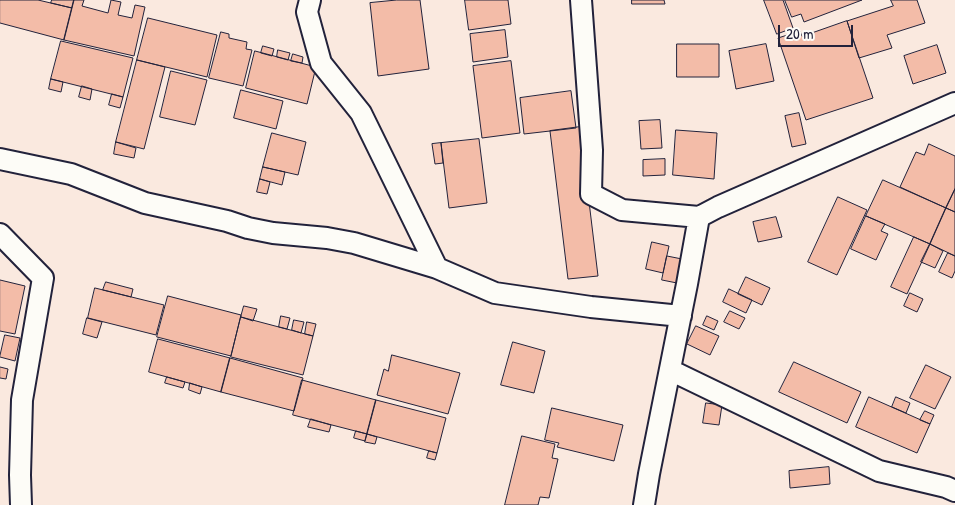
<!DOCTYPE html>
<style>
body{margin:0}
#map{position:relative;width:955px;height:505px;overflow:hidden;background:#fae9df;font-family:"Patrick Hand",sans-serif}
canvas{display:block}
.scale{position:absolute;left:778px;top:25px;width:75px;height:22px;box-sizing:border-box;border:2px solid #22223b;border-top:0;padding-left:6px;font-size:15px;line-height:18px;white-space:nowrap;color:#22223b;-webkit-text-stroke:4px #fdfcf7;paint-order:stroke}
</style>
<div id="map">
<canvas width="955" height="505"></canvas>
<div class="scale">20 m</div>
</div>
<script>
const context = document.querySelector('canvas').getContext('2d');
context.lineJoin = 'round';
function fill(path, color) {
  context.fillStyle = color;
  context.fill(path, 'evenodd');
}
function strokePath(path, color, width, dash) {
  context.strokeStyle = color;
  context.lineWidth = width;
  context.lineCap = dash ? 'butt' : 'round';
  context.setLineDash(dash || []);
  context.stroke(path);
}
const building = new Path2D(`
 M0 0H38L72 8 64 40 0 23Z
 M52 0H74L72 8 51 3Z
 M74 0H84L82 6 108 13 111 0 121 2 118 15 132 18 135 5 145 7 134 56 64 40Z
 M397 0H420L429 69 378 76 370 3Z
 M465 0H508L511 24 469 30Z
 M632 0H664L665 4H632Z
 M764 0H783L793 28 777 34Z
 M785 0H862L804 22 801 14 792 17Z
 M891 0H917L925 23 887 35 892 48 859 58 847 21 893 6Z
 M148 18 217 35 207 77 137 60Z
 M847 21 873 98 806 120 778 38 800 31 802 36Z
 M505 30 508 57 473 62 470 34Z
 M221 32 229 34V38L247 42 246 49 252 50 243 86 209 78Z
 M61 41 133 58 123 97 51 79Z
 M677 44H719V77H677Z
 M766 44 774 81 736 89 729 51Z
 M937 45 946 73 913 84 904 56Z
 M263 46 274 49 272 56 261 53Z
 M278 50 290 53 288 60 277 57Z
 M255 51 316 67 307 104 246 88Z
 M293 54 303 57 302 63 291 61Z
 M137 60 165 67 144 149 116 142Z
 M511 61 520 133 482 138 473 66Z
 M171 71 207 80 195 125 160 117Z
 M51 79 63 82 61 92 49 89Z
 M82 86 92 89 90 100 79 97Z
 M241 90 283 101 276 129 234 118Z
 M571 91 576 128 524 134 520 98Z
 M112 94 123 97 120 108 109 105Z
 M799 113 806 144 792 147 785 116Z
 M660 120 662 148 641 149 639 121Z
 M580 127 598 276 568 279 550 131Z
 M676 130 717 133 714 179 673 175Z
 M272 133 306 142 298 175 263 167Z
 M479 139 487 203 449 208 441 143Z
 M116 142 136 148 134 158 114 154Z
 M441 143 443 163 435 164 432 144Z
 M929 144 955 156V189L946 208 900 187 916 152 924 155Z
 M665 159V175L643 176V160Z
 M263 167 285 172 282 185 260 179Z
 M260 179 270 182 267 194 257 192Z
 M883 180 946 208 930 244 866 216Z
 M955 189V212L946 208Z
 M838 197 867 210 837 275 808 262Z
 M946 208 955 212V256L930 244Z
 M866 216 885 224 881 231 888 234 876 260 851 249Z
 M776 217 782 237 758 242 753 222Z
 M914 237 930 244 907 294 891 287Z
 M652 242 669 246 663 273 646 269Z
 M930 244 943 251 935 268 921 262Z
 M948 253 955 256V271L952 278 939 272Z
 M667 256 682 259 677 283 662 280Z
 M746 277 770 288 762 305 738 294Z
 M0 280 25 286 15 334 0 331Z
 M106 282 133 289 131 297 103 290Z
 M95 288 164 305 156 335 88 318Z
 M729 289 752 300 746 313 723 302Z
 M910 293 923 299 917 312 904 306Z
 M168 296 241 315 231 356 157 337Z
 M244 306 257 309 253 321 241 317Z
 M730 311 745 318 739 329 724 322Z
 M281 316 290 318 287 329 279 327Z
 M707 316 718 321 714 330 703 325Z
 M241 317 313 336 303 375 231 357Z
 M87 318 102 322 97 338 83 334Z
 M294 320 304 322 301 333 292 330Z
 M307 322 316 324 313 336 305 334Z
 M696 326 719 336 710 355 687 344Z
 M5 335 20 338 15 361 0 357Z
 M158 339 230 358 221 392 149 372Z
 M513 342 545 351 534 393 501 385Z
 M392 355 460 373 448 414 377 395 384 369 388 371Z
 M230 358 303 378 294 411 221 392Z
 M794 362 861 392 847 423 779 392Z
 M926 365 951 377 935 409 910 398Z
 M0 367 8 369 6 379 0 378Z
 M167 377 185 382 183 388 165 383Z
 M302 380 376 400 367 434 293 415Z
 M190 383 202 387 200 394 189 390Z
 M869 397 930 424 917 453 856 427Z
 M896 397 910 403 906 413 892 407Z
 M376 400 446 418 437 453 367 434Z
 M706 403 722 405 719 425 703 423Z
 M552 408 623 425 614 461 557 447 559 443 545 440Z
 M925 411 934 415 930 424 920 420Z
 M311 419 331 425 329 432 308 427Z
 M356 431 367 434 365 441 354 438Z
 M367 434 377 437 375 444 365 442Z
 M522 436 555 444 552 458 558 459 549 498 540 497 538 505H505Z
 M429 451 437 453 435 460 427 458Z
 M829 467 830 484 790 488 789 471Z`);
fill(building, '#f3bca8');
strokePath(building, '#22223b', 1);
const street = new Path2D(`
 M310 0 307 12 321 63 361 113 437 268
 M581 0 592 150 591 194 622 210 699 217 687 284 649 474 644 505
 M0 159 71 174 145 203 227 221 248 228 273 233 327 238 354 243 437 268 495 293 591 307 681 316
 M699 217 718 207 955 103
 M0 234 43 278 22 400 20 475 21 505
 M670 370 879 471 946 487 955 491`);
strokePath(street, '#22223b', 24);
strokePath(street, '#fdfcf7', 20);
</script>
